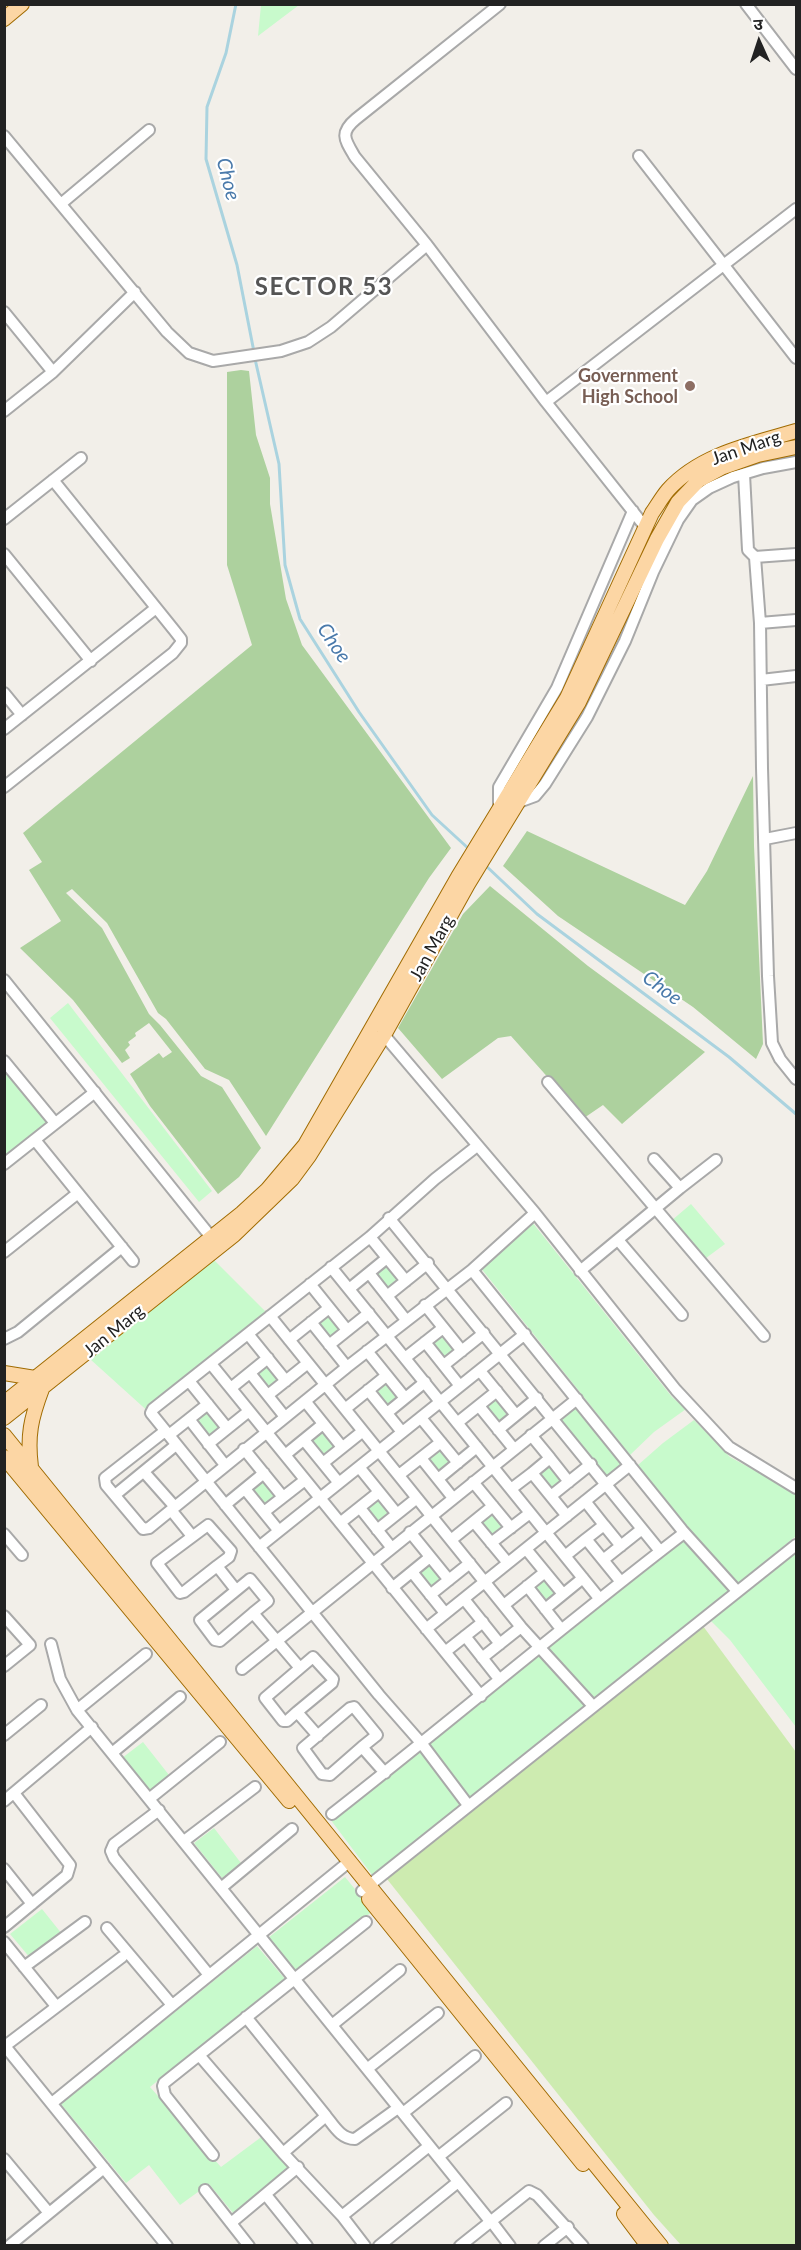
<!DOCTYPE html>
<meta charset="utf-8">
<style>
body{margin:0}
#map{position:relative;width:801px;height:2250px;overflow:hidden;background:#f2efe9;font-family:Lato,"Noto Sans Devanagari",sans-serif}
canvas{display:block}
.frame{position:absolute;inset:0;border:6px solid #222;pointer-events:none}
.north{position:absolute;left:729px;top:12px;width:60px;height:60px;-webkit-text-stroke:4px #fff;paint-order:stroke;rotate:357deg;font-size:16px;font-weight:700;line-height:24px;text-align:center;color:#222}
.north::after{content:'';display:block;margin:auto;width:21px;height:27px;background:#222;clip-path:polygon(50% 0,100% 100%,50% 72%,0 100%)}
</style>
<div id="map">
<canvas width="801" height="2250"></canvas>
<div class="frame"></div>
<div class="north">उ</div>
</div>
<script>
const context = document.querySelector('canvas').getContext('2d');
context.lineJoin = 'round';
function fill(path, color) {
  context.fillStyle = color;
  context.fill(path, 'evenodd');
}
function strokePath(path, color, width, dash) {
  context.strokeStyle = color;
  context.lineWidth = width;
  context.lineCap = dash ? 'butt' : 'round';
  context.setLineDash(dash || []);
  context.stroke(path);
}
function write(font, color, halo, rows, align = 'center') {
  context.font = font + ' Lato,sans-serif';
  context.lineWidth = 4.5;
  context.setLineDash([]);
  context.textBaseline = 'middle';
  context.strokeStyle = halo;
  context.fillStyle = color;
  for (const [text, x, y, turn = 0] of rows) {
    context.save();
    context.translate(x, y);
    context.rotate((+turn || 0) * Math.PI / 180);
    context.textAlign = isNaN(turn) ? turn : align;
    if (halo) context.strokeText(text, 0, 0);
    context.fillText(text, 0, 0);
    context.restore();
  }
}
fill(new Path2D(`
 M703 1626 796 1752V2245H681L654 2215 383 1874Z`), '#cdebb0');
fill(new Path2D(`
 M241 370 249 371 256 435 270 478V504L286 599 302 645 451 848 429 878 266 1136 229 1080 205 1069 166 1019 158 1013 107 923 72 889 66 893 102 928 149 1014 160 1025 201 1076 222 1087 261 1148 239 1177 218 1194 150 1106 130 1074 159 1053 163 1058 172 1052 149 1023 135 1033 136 1036 128 1042 130 1045 125 1050 130 1058 122 1063 73 1000 20 948 61 921 29 870 42 862 23 833 252 645 227 565V372Z
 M753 776 754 846 763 1044 756 1059 693 1007 558 916 503 866 527 831 685 905 707 871Z
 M490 886 588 966 705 1052 622 1124 603 1105 584 1118 511 1036 498 1038 442 1079 398 1028 463 914Z`), '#add19e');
fill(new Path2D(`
 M261 5V4L299 5 258 36Z
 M68 1003 212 1191 199 1202 50 1018Z
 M4 1061 55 1123 4 1164Z
 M691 1204 725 1244 702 1261 671 1221Z
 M532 1222 672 1397 686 1409 654 1432 630 1455 480 1267Z
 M205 1251 270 1316 152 1415 80 1350Z
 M387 1263 401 1281 388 1291 372 1273Z
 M329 1313 343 1330 330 1341 315 1323Z
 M442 1332 457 1350 444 1360 429 1342Z
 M267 1364 282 1380 268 1391 254 1373Z
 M386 1380 400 1398 386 1409 372 1391Z
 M496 1395 511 1414 498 1425 482 1406Z
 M577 1399 630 1465 606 1484 553 1418Z
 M207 1408 223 1428 209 1439 193 1419Z
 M694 1420 730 1457 796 1493V1536L739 1583 691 1533 638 1465 663 1443Z
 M323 1429 338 1447 324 1458 308 1440Z
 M441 1446 454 1463 438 1474 426 1458Z
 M550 1463 564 1481 552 1492 536 1473Z
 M263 1478 278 1497 264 1508 249 1489Z
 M379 1496 392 1514 377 1525 364 1508Z
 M493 1511 506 1527 492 1539 478 1522Z
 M686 1534 738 1598 796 1550V1727L730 1640 710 1620 376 1880 330 1819Z
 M430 1560 445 1579 431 1591 415 1572Z
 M545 1576 558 1593 545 1604 530 1587Z
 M143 1742 169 1775 149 1791 122 1758Z
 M214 1828 241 1863 222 1878 194 1843Z
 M345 1877 373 1911 295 1972 268 1938Z
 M42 1909 62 1934 31 1959 10 1934Z
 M257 1946 285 1979 150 2087 221 2167 268 2132 292 2167 233 2213 209 2184 180 2205 149 2165 126 2183 61 2104Z`), '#c8facc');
strokePath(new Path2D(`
 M236 4 226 53 207 107 206 159 237 265 254 352
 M255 359 279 464 285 565 300 619 359 712 432 815 469 849
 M484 864 537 914 729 1057 796 1114`), '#aad3df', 3);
const minor = new Path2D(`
 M746 4 796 69
 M4 136 167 332 189 353 213 361 281 351 308 342 331 327 427 245 546 402 646 528
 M639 156 796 358
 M62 203 149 130
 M427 245 355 157C345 140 339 133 356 119L500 4
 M4 312 53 372
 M546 402 796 209
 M4 411 53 372 135 292
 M744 474 748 550 755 557
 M4 519 81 458
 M4 554 91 661
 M796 554 755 557 760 623 762 768 768 976 772 1043 780 1059 796 1079
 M760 623 796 620
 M761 680 796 676
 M4 693 22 715
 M4 729 156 608
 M4 787 173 653 181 643V639L174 630 53 480
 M516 803 535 796 545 784 587 717 625 641 653 572 678 520 692 500 709 488 733 477 763 468 796 462
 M499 809V787L557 688 633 511
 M765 839 796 833
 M4 980 215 1242
 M384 1035 535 1213 676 1390 729 1447 796 1488
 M4 1061 55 1123
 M548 1082 764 1336
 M35 1140 133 1261
 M654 1159 680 1188
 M4 1164 95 1092
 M389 1218 660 1551
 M370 1237 406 1281
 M618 1240 682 1315
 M4 1252 78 1193
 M331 1267 599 1598
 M472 1270 682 1530 737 1591
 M580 1271 680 1188 716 1160
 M369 1273 406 1320
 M310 1284 347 1330
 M349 1289 387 1258
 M387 1296 428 1263
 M425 1305 462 1351
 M270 1316 521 1627 593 1706
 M311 1322 347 1367
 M248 1334 286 1381
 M4 1339 18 1332 122 1247
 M289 1340 329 1308
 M425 1342 460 1386
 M329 1345 369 1313
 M367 1351 405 1398
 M405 1358 443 1328
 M211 1364 481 1696
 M444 1365 484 1333
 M480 1371 516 1415
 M250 1373 285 1417
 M189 1381 227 1428
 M231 1388 268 1358
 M368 1390 402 1432
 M268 1395 308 1363
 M305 1401 342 1447
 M479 1406 514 1449
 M345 1409 386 1376
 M387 1413 425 1382
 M421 1418 458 1463
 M189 1419 225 1465
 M457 1423 497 1391
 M498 1430 537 1398
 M165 1431 105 1478 106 1485 143 1529 149 1528 347 1367 472 1270 535 1213
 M169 1435 208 1404
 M531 1435 550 1458 532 1473 567 1516
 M304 1440 339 1483
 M208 1444 249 1411
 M244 1449 283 1497
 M285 1455 323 1424
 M421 1458 453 1498
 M550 1458 569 1482
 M323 1463 363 1431
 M359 1467 397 1514
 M144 1472 175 1507
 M399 1475 441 1442
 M438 1479 477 1447
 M473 1482 511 1528
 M245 1489 279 1531
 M511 1489 532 1473
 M115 1495 176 1445
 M551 1496 591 1464
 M585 1501 604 1525 586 1539 621 1582
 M225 1505 264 1473
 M360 1508 391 1547
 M171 1510 192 1536
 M264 1512 305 1480
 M474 1522 508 1563
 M340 1523 379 1492
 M604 1525 621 1546
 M377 1530 417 1498
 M410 1532 449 1580
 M4 1534 22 1555
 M451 1540 493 1506
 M491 1543 530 1513
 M259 1547 525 1334
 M526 1549 563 1594
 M565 1556 586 1539
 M603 1560 642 1529
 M217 1566 229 1557 231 1551 208 1525 157 1563 180 1593 184 1592 217 1566 236 1590
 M412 1572 445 1613
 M527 1586 561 1629
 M392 1588 430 1557
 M430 1595 470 1563
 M464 1599 500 1644
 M504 1605 545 1572
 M545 1609 583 1578
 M253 1613 268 1601 250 1579 200 1620 215 1640 220 1641 253 1613 300 1668
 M4 1616 30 1645 4 1666
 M426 1629 630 1465
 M465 1636 499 1679
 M51 1644 60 1679 77 1710 490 2221
 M445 1652 483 1622
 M482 1658 521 1627
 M242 1669 577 1399
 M77 1710 146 1654
 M297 1712 332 1683 333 1679 313 1657 265 1698 283 1721H287L297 1712 318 1736
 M4 1735 41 1705
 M362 1747 377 1735 354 1707 350 1708 303 1748 322 1774 330 1775 362 1747 385 1773
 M112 1753 180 1697
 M149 1799 220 1742
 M4 1801 92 1727
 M468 1805 422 1744 379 1695 151 1413 153 1409 370 1237 435 1179 477 1146
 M159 1810 114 1844 111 1851 114 1858 209 1975
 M332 1814C451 1721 565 1624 684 1533
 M184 1841 255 1787
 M4 1869 32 1904
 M221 1888 292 1829
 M362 1891 796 1545
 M4 1927 67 1875 70 1865 14 1793
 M107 1928 172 2005
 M4 1942 56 2006
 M24 1967 85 1922
 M246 2017 326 2116 283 2153 342 2216 365 2246
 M332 2025 400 1970
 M4 2045 167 2246
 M5 2046 122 1957
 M199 2055 283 2153
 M367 2069 438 2013
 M52 2103 350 1861
 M403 2113 475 2056
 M326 2116C334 2126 341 2139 355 2139L398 2108
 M213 2155 165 2095 163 2086 164 2083 366 1922
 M438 2157 506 2103
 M4 2159 49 2213
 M205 2190 249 2246
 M266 2195 307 2246
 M342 2216 429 2146
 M491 2221 510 2246
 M231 2223 298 2167
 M9 2246 104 2168
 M379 2246 458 2182
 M460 2246 529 2191 537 2195 583 2246
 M544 2246 568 2227`);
const major = new Path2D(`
 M4 19 22 4
 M4 1373 35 1378
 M4 1403 242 1213 267 1190 305 1145 458 877 567 698 652 513C657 506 662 497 668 490 700 454 752 444 796 431
 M4 1418 234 1235 292 1179 309 1156 384 1035 468 884 579 702 657 539 678 502 699 480 721 468 758 455 796 447
 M4 1435 661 2246
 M4 1457 289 1801
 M31 1467C27 1436 31 1418 42 1389
 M369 1899 583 2164
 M624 2214 648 2246`);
strokePath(minor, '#a9a9a9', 14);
strokePath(major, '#a06b00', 16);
strokePath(minor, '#fff', 10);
strokePath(major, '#fcd6a4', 14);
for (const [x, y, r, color] of [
 [690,386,6,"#8d6e63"]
]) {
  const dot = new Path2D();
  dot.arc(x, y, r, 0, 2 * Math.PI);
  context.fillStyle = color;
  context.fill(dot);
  strokePath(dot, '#fff', 2);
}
write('bold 18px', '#785e54', '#fff', [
 ["Government",678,376],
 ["High School",678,397]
], 'right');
write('18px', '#222', '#fff', [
 ["Jan Marg",746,448,-19],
 ["Jan Marg",432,948,-61],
 ["Jan Marg",114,1331,-39]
]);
write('italic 20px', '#4a7aab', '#fff', [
 ["Choe",228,179,76],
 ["Choe",334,643,56],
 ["Choe",662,988,37]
]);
context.letterSpacing = '1.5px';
write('bold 24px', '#555', '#fff', [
 ["SECTOR 53",324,287]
]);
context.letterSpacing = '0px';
</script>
